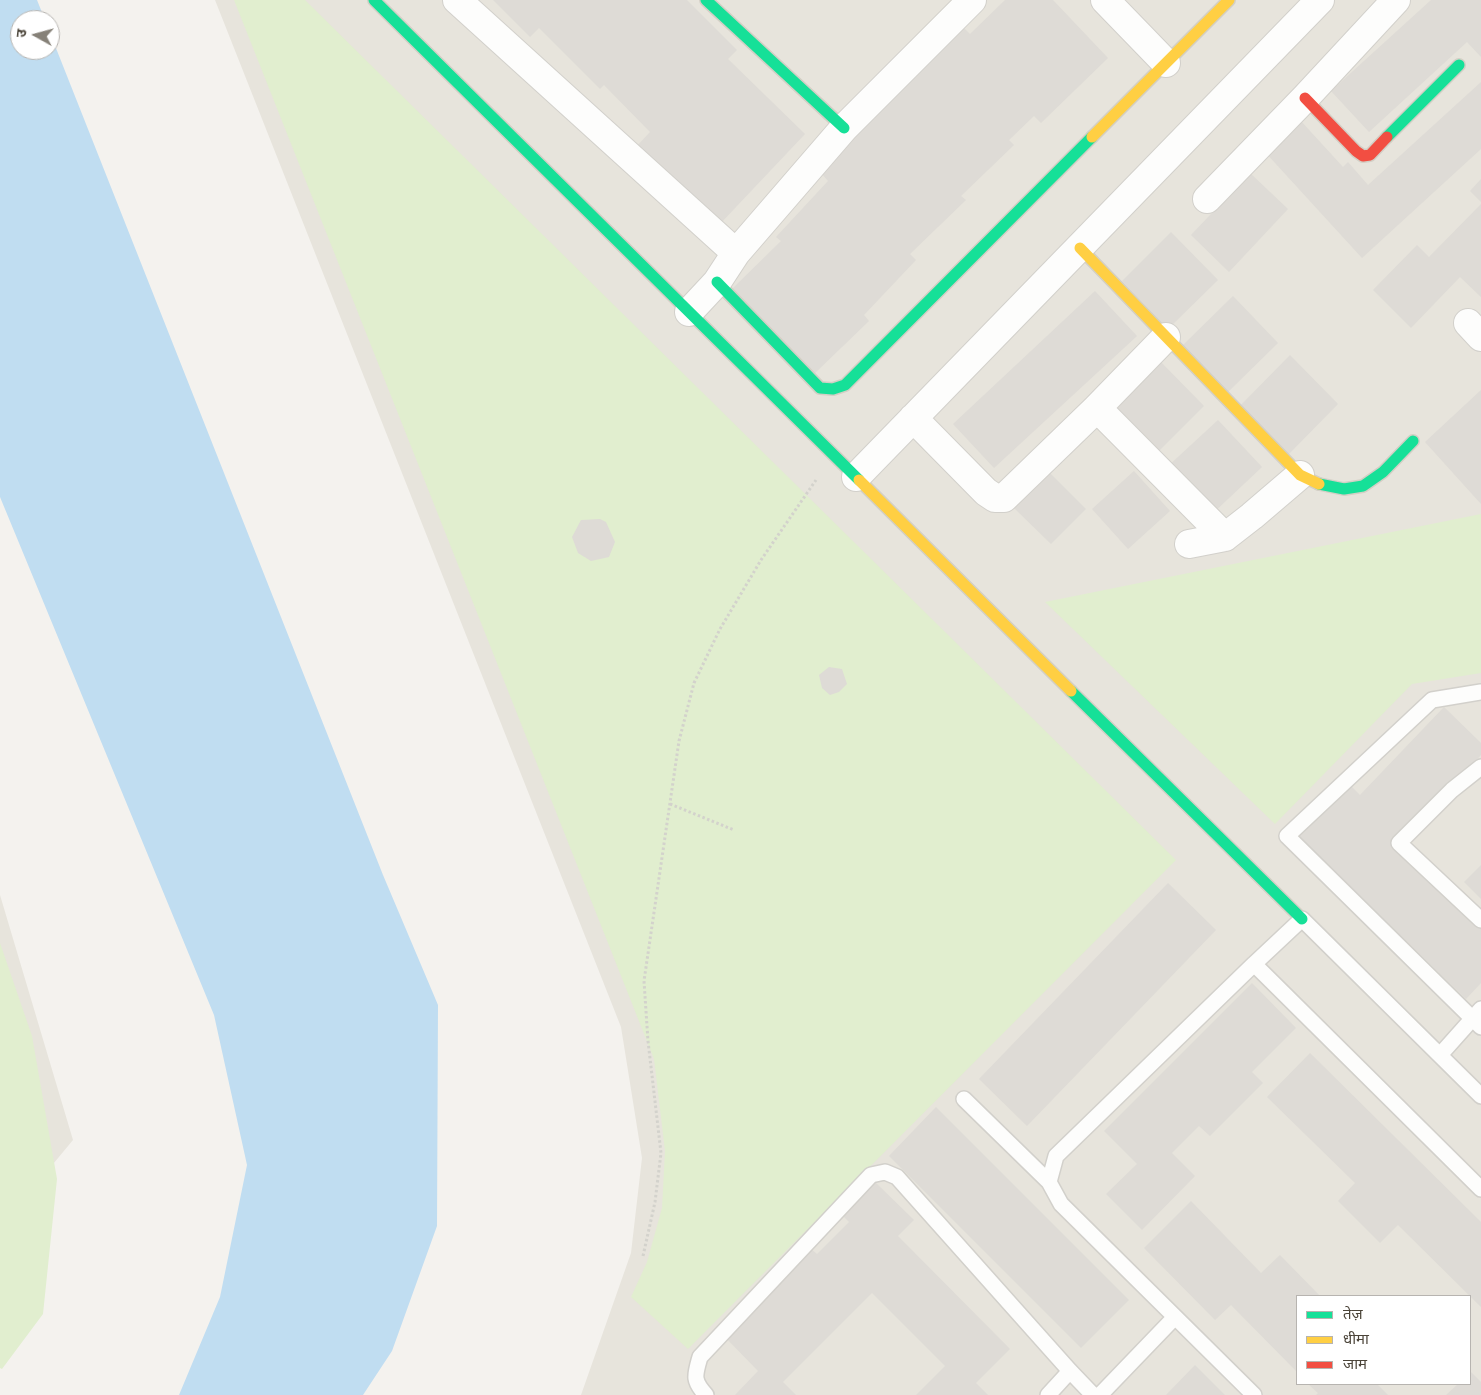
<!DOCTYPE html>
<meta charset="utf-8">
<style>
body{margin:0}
#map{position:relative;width:1481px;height:1395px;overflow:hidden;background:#f4f2ee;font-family:"PT Sans","Noto Sans Devanagari",sans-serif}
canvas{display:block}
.legend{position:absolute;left:1296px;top:1295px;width:175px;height:90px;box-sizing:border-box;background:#fff;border:1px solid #b7b4b0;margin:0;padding:6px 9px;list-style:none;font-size:15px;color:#4b4439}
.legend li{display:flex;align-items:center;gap:10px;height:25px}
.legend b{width:25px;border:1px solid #b7b4b0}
.north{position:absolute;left:10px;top:10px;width:50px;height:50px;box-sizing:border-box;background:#fff;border:1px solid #b7b4b0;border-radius:50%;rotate:277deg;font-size:14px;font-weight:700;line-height:20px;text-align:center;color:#4b4439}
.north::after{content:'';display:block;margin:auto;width:18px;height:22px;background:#868178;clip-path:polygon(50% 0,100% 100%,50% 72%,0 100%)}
</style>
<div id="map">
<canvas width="1481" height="1395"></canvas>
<ul class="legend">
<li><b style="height:6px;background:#16e098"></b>तेज़</li>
<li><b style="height:6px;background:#ffcf43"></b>धीमा</li>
<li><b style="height:6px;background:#f24e42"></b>जाम</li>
</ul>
<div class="north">उ</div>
</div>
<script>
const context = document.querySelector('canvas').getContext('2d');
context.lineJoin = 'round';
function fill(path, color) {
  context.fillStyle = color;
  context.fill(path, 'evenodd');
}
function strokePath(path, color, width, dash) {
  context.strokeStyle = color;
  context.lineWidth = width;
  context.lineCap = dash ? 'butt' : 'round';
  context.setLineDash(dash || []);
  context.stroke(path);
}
fill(new Path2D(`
 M215 0H1481V1395H581L631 1253 642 1158 621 1027ZM1297 1296H1470V1384H1297Z
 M0 895 73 1140 0 1228Z`), '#e7e4dc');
fill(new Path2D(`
 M234 0H305L1176 860 688 1349 631 1297 647 1262 662 1208 665 1151 654 1059Z
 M1481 514V673L1412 684 1275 824 1045 602Z
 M0 943 32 1036 57 1179 43 1314 2 1369 0 1368Z`), '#e1eecf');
fill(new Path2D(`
 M0 0H37L45 20H20V50H50V33L383 875 438 1005 437 1226 392 1351 363 1395H179L220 1297 247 1165 214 1015 0 497Z`), '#c0ddf1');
fill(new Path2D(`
 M493 0H687L737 50 728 59 805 134 719 225 637 146 650 132 604 85 600 89 539 28 530 37Z
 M1005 0H1053L1108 58 1041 123 1034 116 1009 140 1014 145 961 196 966 200 910 254 916 260 864 315 869 321 814 374 732 289 781 241 776 237 828 181 817 168 962 26 970 34Z
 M1431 0H1481V57L1467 42 1369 132 1331 91Z
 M1481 82V149L1362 258 1265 152 1300 120 1343 167 1348 162 1368 185Z
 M1250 173 1288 209 1229 272 1191 235Z
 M1481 179V202L1470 191Z
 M1481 204V297L1460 277 1411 328 1373 290 1417 245 1429 257Z
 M1171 232 1218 280 1168 329 1122 281Z
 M1095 291 1137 336 994 468 953 424Z
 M1233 296 1278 343 1228 392 1182 346Z
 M1290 355 1338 404 1287 456 1238 408Z
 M1157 358 1204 406 1152 458 1104 410Z
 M1481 390V504L1425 442Z
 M1218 420 1262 467 1210 516 1166 468Z
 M1134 471 1170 511 1128 549 1092 509Z
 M1049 472 1086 509 1051 544 1014 508Z
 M600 519 606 522 615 542 609 557 591 561 578 553 572 537 581 520Z
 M829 667 842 669 847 684 839 692 830 695 822 688 819 675Z
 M1444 707 1481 743V755L1395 844 1481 928V983L1466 999 1298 835 1348 783 1360 795Z
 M1481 865V899L1464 882Z
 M1168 883 1216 930 1027 1126 979 1079Z
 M1252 983 1296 1028 1252 1072 1263 1083 1210 1136 1199 1126 1172 1153 1195 1176 1142 1230 1106 1194 1137 1164 1104 1131Z
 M1310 1053 1481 1222V1307L1398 1225 1380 1243 1338 1201 1355 1183 1267 1097Z
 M936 1107 1129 1300 1081 1348 889 1156Z
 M874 1181 914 1220 898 1236 1010 1349 976 1383 988 1395H916L945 1366 872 1293 783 1382 796 1395H735L758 1371 725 1337 811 1249 817 1254 849 1222 841 1214Z
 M1191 1201 1261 1273 1280 1255 1320 1296H1297V1372L1231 1305 1215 1320 1144 1248Z
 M1195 1365 1225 1395H1166Z
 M1471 1372 1481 1382V1395H1446L1458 1384H1470V1373Z
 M1308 1384H1377L1388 1395H1316L1318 1393Z`), '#dedbd6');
const lane = new Path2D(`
 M1481 692 1432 700 1287 836 1481 1027
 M1481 767 1452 790 1399 843 1481 920
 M1254 964 1302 919 1481 1096
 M1440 1055 1481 1009
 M964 1099 1049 1182
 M706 1395C692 1380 695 1375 700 1357L871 1175 885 1172 897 1177 1070 1371 1093 1395
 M1048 1395 1070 1371
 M1100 1395 1175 1317
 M1254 1395 1061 1204 1049 1182 1056 1156 1254 964 1481 1189`);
const street = new Path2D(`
 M457 0 736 253
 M1105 0 1166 63
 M1207 199 1305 98 1396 0
 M689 312 717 282 736 253 844 128 972 0
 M1468 323 1481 337
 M1097 408 1225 537
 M913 418 986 492 995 498H1004L1097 408 1166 337
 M856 477 1320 0
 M1189 544 1225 537 1252 516 1300 475`);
const fast = new Path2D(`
 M374 0 859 480
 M706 0 844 128
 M1387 137 1459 65
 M717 282 820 388 833 389 845 385 1092 137
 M1319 484 1344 489 1363 486 1383 472 1413 441
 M1071 691 1302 919`);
const slow = new Path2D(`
 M1092 137 1229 0
 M1080 248 1300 475 1319 484
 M859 480 1071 691`);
const jam = new Path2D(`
 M1305 98 1356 151 1363 156 1370 155 1387 137`);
strokePath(lane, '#d2d0cb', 18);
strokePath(street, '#d2d0cb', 30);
strokePath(fast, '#d3cfc5', 14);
strokePath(slow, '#d3cfc5', 14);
strokePath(jam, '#d3cfc5', 14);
strokePath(new Path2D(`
 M670 804 734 830
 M643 1256 655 1202 661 1153 648 1041 644 981 679 741 694 683 720 629 761 560 816 480`), '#d3d2cc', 3, [2.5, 2.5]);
strokePath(lane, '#fdfdfc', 15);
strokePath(street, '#fdfdfc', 28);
strokePath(fast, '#16e098', 11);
strokePath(slow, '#ffcf43', 11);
strokePath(jam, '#f24e42', 11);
</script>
